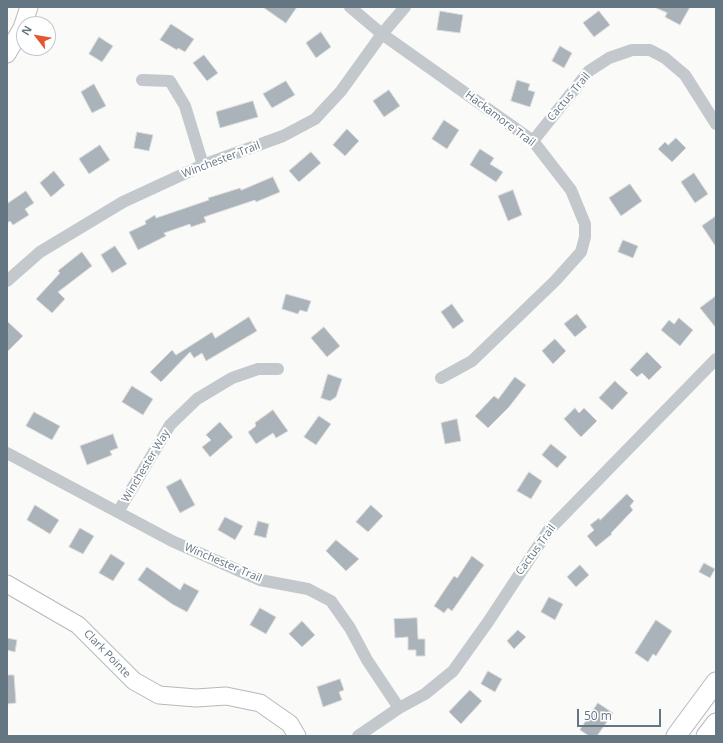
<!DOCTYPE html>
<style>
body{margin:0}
#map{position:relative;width:723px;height:743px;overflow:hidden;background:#fafaf8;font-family:"Open Sans",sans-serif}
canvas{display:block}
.frame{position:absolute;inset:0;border:8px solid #657683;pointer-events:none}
.north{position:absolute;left:16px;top:16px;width:40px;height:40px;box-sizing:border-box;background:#fff;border:1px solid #c1c8cd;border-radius:50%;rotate:301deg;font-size:11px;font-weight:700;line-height:16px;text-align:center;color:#657683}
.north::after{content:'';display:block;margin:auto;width:14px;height:18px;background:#e4572e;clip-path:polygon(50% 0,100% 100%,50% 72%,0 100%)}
.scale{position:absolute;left:577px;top:709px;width:84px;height:18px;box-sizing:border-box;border:2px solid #657683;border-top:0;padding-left:5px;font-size:12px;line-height:14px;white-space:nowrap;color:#657683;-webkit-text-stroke:3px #fff;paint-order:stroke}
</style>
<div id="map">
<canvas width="723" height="743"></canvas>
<div class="frame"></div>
<div class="north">N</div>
<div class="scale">50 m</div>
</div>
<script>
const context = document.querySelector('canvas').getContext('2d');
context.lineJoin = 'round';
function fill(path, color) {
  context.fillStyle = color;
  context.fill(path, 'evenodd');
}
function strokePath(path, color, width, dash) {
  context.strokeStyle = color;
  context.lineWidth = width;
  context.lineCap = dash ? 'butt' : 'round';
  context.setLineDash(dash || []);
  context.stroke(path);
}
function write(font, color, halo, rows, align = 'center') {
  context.font = font + ' "Open Sans",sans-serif';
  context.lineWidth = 4;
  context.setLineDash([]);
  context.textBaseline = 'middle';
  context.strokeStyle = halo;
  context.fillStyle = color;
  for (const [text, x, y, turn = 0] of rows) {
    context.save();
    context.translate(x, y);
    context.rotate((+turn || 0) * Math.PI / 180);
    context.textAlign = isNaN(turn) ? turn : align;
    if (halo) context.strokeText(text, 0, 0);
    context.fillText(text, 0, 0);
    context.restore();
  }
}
const building = new Path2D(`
 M263 7H297L286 23Z
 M654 7H690L680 25 665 17 667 13Z
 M440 11 463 15 460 33 437 30Z
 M599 11 610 25 594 37 583 23Z
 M171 24 194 39 185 52 178 48 177 50 160 40Z
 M321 32 331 47 316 58 306 43Z
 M99 37 113 46 102 62 89 54Z
 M560 46 572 53 564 68 552 61Z
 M204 55 218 73 207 81 193 63Z
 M517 80 530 84 528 90 535 92 530 107 511 101Z
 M286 81 295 95 272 108 263 94Z
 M94 84 106 106 92 113 81 92Z
 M389 90 400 106 384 117 373 101Z
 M253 101 258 117 220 128 216 112Z
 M444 120 459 130 447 149 432 139Z
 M347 129 359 141 345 156 333 145Z
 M137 132 153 135 149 151 134 148Z
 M676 138 686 148 672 162 658 149 665 142 668 145Z
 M100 145 110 160 89 174 79 159Z
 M480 149 494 158 490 164 503 172 496 182 470 165Z
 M311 152 321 163 299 182 289 171Z
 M54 171 65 185 51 197 40 183Z
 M694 173 708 194 695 203 681 182Z
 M273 177 280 192 256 202 255 200 204 217 206 222 191 227 190 224 164 233 166 236 138 250 129 232 146 224 145 221 155 215 156 218 209 200 208 198 240 188 241 190Z
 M630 184 642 201 621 216 609 198Z
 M513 190 522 215 508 221 498 196Z
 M26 191 34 203 25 209 29 215 13 225 10 221 7 223V204Z
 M716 216V247L702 226Z
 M623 240 638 246 633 258 618 252Z
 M115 246 127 264 112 273 101 255Z
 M82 252 92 266 58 292 65 299 52 313 36 299 60 273 58 271Z
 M286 294 311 301 307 312 300 310 298 314 282 309Z
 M716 296V328L700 308Z
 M452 304 464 321 453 329 441 312Z
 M577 314 587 327 575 337 564 324Z
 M249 317 257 331 206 361 202 353 194 358 190 352 161 382 150 372 172 350 176 355 212 332 215 338Z
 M679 318 693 330 680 346 661 330 669 320 674 324Z
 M7 321 23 336 7 352Z
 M324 327 340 346 327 357 311 338Z
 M555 339 566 351 553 364 542 351Z
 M647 352 662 367 649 380 642 373 637 377 630 370Z
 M328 374 342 379 336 397 330 401 321 398Z
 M515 377 526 385 509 407 488 428 475 416 494 396 498 399Z
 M615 381 628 393 612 410 599 398Z
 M132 386 153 399 143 415 122 402Z
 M575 408 579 413 584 408 597 421 581 437 564 419Z
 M273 410 288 431 276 438 273 433 256 444 248 432 256 426 255 423Z
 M34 412 60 426 52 440 26 426Z
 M319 416 331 424 316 445 304 437Z
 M457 419 461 441 445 444 441 423Z
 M220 422 233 437 210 457 202 447 211 440 206 435Z
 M113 434 118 448 110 451 112 455 87 465 80 446Z
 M551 444 567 457 557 468 542 455Z
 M529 472 542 481 531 499 517 491Z
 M181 479 195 505 180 513 166 487Z
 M627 494 634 501 630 506 633 510 611 533 612 534 596 547 587 536 594 530 590 525 599 518 600 520Z
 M35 505 59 520 50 534 27 520Z
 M371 505 383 516 368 532 356 522Z
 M225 517 243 526 235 540 218 530Z
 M258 521 269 524 266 538 254 535Z
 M80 528 94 536 83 554 69 547Z
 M336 540 359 559 346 571 326 551Z
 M111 554 125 563 113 581 99 573Z
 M472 556 484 565 452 611 448 608 444 613 434 606 454 576 457 578Z
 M704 563 715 569 710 578 699 572Z
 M580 565 589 575 576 587 567 577Z
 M147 567 180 590 184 583 199 591 187 612 172 604 138 580Z
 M549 597 563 604 555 620 541 612Z
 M260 608 276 617 266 634 250 625Z
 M417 618 418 639H425V656H416V650H408V637L395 638 394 619Z
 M656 620 672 631 656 656 653 654 648 662 635 653Z
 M302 621 315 635 302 647 289 634Z
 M518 630 526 637 514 649 507 641Z
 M7 638 17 640 15 652 7 650Z
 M488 671 502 679 495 692 481 684Z
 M7 675H14L16 703 7 704Z
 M340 679 344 690 339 692 342 700 323 707 317 687Z
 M470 690 482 701 461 724 449 712Z
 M598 703 613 713 597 736H589L580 730Z`);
fill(building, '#aab3b9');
strokePath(building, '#dcdcda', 1);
const secondary = new Path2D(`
 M7 54 22 28 29 7
 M7 584 78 625 134 681 159 695 196 698 226 696 260 703 290 724 297 736`);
const primary = new Path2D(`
 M676 736 716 682
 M706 736 716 723`);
strokePath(secondary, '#b3babf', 19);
strokePath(primary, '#b5babe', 21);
strokePath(new Path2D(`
 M350 7 382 34 533 141 571 190 585 224V237L581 252 555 281 472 361 441 378
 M142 80 170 81 185 106 203 165
 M533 141 589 71 609 58 632 50H650L665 58 685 75 716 124
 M7 281 40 252 123 202 203 165 283 136 315 119 341 91 382 34 405 7
 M7 453 172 541 260 580 308 589 331 601 350 628 367 660 399 708
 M118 512 170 425 197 399 232 378 258 369H278
 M358 736 399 708 425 694 453 671 488 622 548 531 716 359`), '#c3c8cc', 12);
strokePath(secondary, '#fff', 17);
strokePath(primary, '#fff', 19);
write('11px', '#657683', '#fff', [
 ["Cactus Trail",569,97,-50],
 ["Hackamore Trail",500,119,37],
 ["Winchester Trail",221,160,-21],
 ["Winchester Way",146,466,-59],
 ["Cactus Trail",536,550,-54],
 ["Winchester Trail",223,563,23],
 ["Clark Pointe",107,654,46]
]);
</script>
